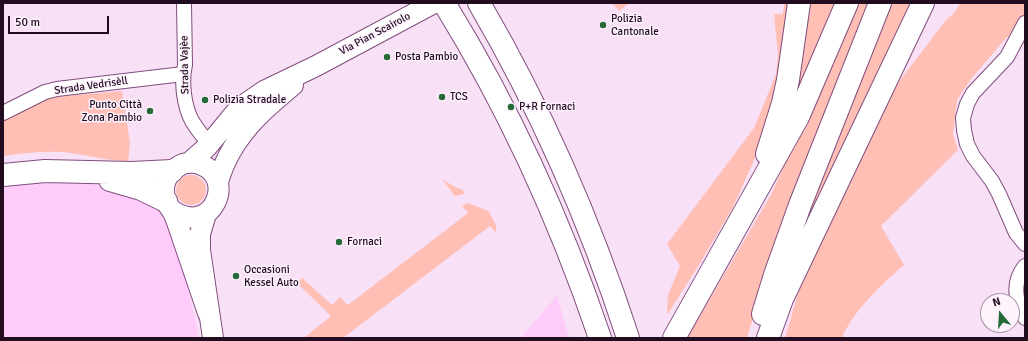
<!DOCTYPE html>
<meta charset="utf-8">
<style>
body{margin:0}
#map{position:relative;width:1028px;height:341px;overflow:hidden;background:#f8e0f6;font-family:Signika,sans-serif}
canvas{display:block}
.frame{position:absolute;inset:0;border:4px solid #210c20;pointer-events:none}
.north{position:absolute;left:980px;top:293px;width:40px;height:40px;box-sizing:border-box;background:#fef2fd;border:1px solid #a696a5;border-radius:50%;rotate:342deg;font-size:11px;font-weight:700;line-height:16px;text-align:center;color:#210c20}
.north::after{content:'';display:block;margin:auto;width:14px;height:18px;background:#266b37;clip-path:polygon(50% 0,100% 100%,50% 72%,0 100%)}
.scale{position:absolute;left:8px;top:16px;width:101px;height:18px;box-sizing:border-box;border:2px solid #210c20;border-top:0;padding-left:5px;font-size:12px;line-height:14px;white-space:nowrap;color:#210c20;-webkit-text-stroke:3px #fef2fd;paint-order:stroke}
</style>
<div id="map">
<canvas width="1028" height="341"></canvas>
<div class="frame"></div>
<div class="north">N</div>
<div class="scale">50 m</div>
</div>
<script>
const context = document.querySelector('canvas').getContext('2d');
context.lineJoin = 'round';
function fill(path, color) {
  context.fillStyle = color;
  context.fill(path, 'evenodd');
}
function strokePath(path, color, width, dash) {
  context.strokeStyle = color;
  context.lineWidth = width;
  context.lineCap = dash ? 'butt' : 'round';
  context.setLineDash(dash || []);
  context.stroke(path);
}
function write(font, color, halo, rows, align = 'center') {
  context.font = font + ' Signika,sans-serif';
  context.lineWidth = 3;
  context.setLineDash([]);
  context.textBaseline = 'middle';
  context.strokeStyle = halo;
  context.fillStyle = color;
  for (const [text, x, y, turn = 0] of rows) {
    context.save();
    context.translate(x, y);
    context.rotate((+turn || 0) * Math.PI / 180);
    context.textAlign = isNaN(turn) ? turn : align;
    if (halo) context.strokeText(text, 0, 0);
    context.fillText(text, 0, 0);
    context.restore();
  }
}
fill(new Path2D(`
 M73 182 116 187 160 208 175 229 199 338H3V186L25 184Z
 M557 295 569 338H521Z`), '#ffcbfb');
fill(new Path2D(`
 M612 3H629L619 11Z
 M784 3H791L786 42 764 138 733 207 699 265 667 315 668 295 680 266 667 244 754 128 776 74 778 55 774 14H783Z
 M806 3H838L785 126Z
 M855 3H871L754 314 747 338H687L772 193Z
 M889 3H916L795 254 800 227Z
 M960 3H1025V35L1007 37 971 79 957 100 953 134 958 150 881 226 904 265C883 283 852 312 842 338H785L806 266 888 96 946 20 954 13Z
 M122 91 130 143 128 161C106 161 84 154 63 152 43 151 22 153 3 156V118L35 100 64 96Z
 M176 190a15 15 0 1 1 30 0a15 15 0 1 1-30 0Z
 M442 179 453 186 463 190 464 194 455 196Z
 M468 203 486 210 489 212 496 225V233L490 226 343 338H304L331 316 297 283 302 278 332 305 340 297 348 305 468 213 462 206Z`), '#ffbfb5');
const minor = new Path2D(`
 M184 3 185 65C181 82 184 106 192 121 197 129 203 137 210 144
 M1025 23 1007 57 973 93 967 104 963 118 964 130 967 144 973 156 992 181 999 194 1016 233 1025 244
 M3 113 45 92 57 89 183 74
 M1025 266C1012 282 1015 301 1025 318`);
const secondary = new Path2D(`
 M189 163 207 147 235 113 248 102 264 91 316 66 434 3
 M218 182C221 172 225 162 230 153 245 125 269 105 293 85
 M173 211C213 237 238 176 199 164 191 161 182 163 176 168 165 175 161 189 166 201 167 205 170 207 172 211 175 215 176 220 178 225L208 313
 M206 214 200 234V250L213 338`);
const motorway = new Path2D(`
 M444 3C509 108 560 220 600 338
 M479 3C541 109 590 221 628 338
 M767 154 783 103 788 80 799 3
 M3 175 45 171 132 173 172 171
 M110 180 141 189 166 201
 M763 314 775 275 800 205 880 3
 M674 338 798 117 847 3
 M768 338 782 299 923 3`);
strokePath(minor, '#804d7e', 16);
strokePath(secondary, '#804d7e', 22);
strokePath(motorway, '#804d7e', 24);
strokePath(minor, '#fff', 14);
strokePath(secondary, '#fff', 20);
strokePath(motorway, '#fff', 22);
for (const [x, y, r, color] of [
 [603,25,4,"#266b37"],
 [387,57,4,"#266b37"],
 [442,97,4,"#266b37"],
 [205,100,4,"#266b37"],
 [511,107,4,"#266b37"],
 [150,111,4,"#266b37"],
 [339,242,4,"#266b37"],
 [236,276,4,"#266b37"]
]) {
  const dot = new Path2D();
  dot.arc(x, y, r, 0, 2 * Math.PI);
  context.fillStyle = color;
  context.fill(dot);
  strokePath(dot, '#fef2fd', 1.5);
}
write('11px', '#210c20', '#fef2fd', [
 ["Polizia",611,19],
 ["Cantonale",611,32],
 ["Posta Pambio",395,57],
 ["TCS",450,97],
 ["Polizia Stradale",213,100],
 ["Punto Città",142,105,"right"],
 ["Zona Pambio",142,118,"right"],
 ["P+R Fornaci",519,107],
 ["Fornaci",347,242],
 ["Occasioni",244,270],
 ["Kessel Auto",244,283]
], 'left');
write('11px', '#210c20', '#fef2fd', [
 ["Via Pian Scairolo",375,34,-28],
 ["Strada Vajèe",185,65,-91],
 ["Strada Vedrisèll",91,86,-8]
]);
</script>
